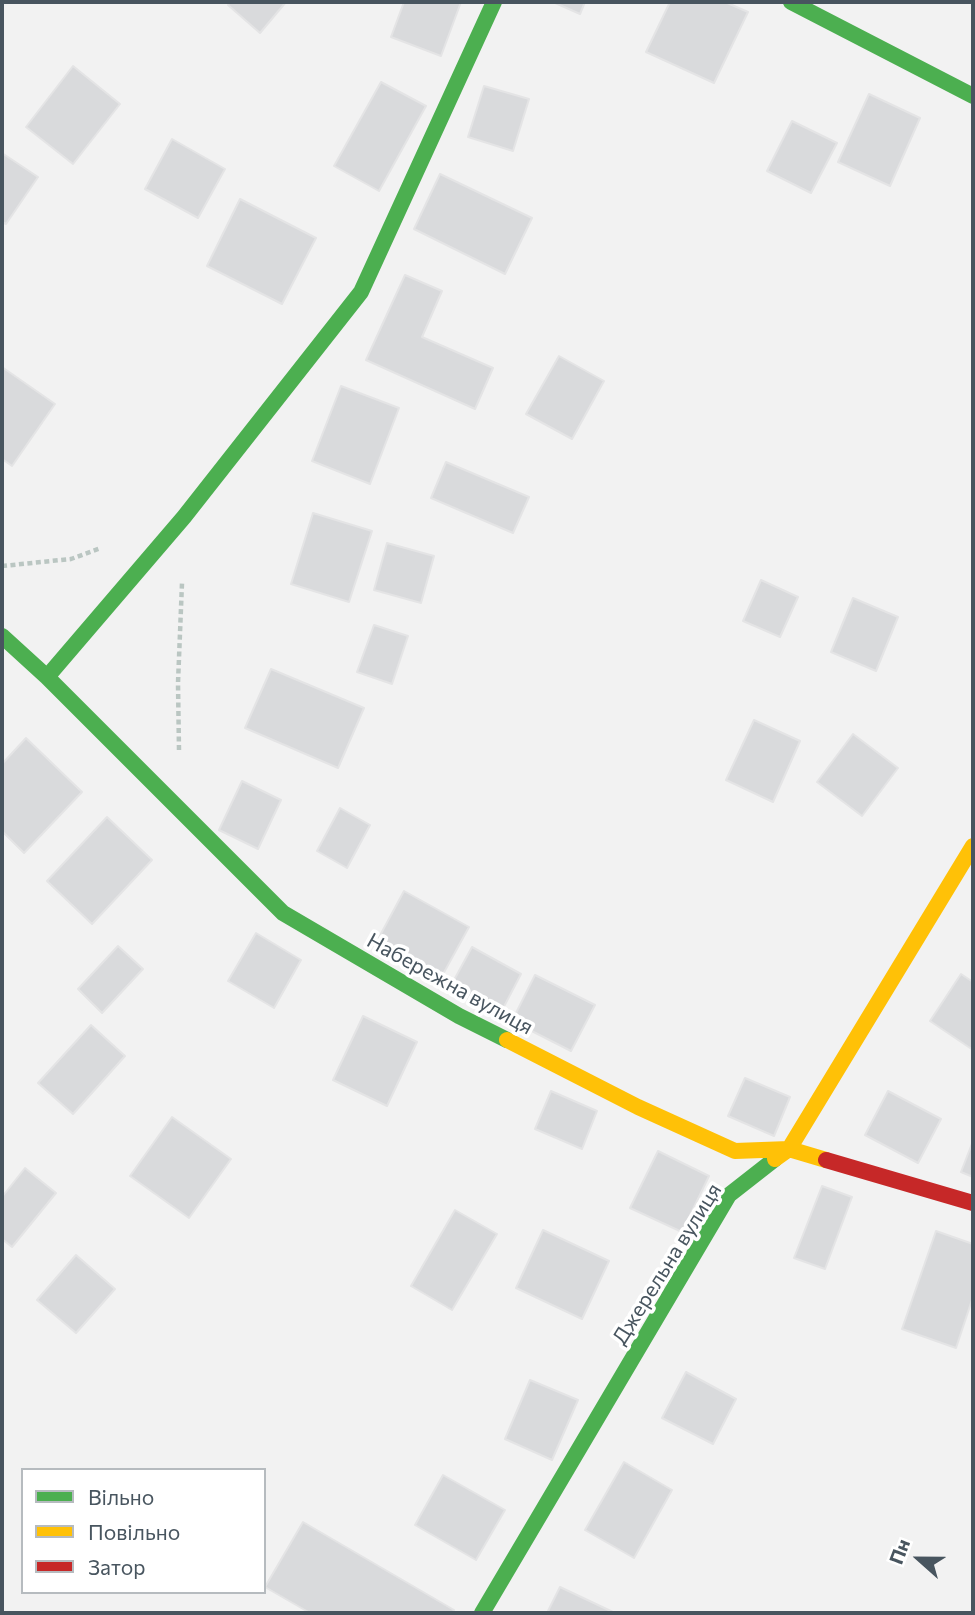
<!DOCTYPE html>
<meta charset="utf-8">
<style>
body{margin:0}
#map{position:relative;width:975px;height:1615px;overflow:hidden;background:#f2f2f2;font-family:Commissioner,sans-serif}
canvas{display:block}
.frame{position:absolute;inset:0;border:4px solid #48555f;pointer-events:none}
.legend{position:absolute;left:21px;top:1468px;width:245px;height:126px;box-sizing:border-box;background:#fff;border:2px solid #b6bbbf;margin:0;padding:9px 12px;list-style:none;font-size:21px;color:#48555f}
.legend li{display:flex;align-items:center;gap:14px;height:35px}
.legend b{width:35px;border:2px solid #b6bbbf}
.north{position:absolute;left:884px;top:1524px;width:70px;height:70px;-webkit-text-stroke:5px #fff;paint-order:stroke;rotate:291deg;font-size:19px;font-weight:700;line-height:28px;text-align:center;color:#48555f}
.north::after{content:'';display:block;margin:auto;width:24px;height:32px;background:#48555f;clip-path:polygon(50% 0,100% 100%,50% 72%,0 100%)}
</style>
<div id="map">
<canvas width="975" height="1615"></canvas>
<div class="frame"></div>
<ul class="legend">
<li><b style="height:9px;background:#4caf50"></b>Вільно</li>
<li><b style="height:9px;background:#ffc107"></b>Повільно</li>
<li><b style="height:9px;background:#c62828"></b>Затор</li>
</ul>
<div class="north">Пн</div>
</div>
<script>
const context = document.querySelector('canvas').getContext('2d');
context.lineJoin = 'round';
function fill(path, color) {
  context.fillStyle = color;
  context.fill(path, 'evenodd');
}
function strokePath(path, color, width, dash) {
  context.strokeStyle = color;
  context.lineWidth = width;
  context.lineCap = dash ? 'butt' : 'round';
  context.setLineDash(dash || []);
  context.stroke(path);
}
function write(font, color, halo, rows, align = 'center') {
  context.font = font + ' Commissioner,sans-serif';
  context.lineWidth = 7;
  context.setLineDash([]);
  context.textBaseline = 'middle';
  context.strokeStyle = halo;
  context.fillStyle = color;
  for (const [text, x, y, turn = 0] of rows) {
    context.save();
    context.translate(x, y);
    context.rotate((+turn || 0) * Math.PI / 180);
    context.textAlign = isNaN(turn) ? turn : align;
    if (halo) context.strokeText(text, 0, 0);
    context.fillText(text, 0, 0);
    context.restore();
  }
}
const building = new Path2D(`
 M230 2H286L260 33 228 5Z
 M404 2H461L441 56 391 37Z
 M553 2H585L580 14Z
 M670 2H725L748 12 714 83 646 52Z
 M73 66 120 104 73 164 26 127Z
 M381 82 426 106 379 191 334 166Z
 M484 86 529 99 513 151 468 137Z
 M869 94 920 118 890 186 838 162Z
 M792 121 837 143 811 193 767 171Z
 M172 139 225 169 198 218 145 189Z
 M2 153 38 177 6 224 2 222Z
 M440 174 532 218 505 274 414 229Z
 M240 199 316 238 282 304 207 266Z
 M405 275 442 291 422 337 493 368 475 409 366 360Z
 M559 356 604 381 572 439 526 414Z
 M2 367 55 404 12 466 2 459Z
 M341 386 399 408 370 484 312 461Z
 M446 462 529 497 513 533 431 498Z
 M313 513 372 531 349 602 291 584Z
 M387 543 434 556 421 603 374 590Z
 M761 580 798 597 780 637 743 621Z
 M853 598 898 617 876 671 831 652Z
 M374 625 408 636 392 684 357 672Z
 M271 669 364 708 338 768 245 728Z
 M754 720 800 741 773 802 726 780Z
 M853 734 898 768 862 816 817 782Z
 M26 738 82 792 24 853 2 831V764Z
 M242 781 281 800 258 849 219 830Z
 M340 808 370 825 347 868 317 851Z
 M107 817 152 860 92 924 47 881Z
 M404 891 469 927 442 976 377 941Z
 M256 933 301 960 274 1008 228 981Z
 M118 946 143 969 102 1013 78 989Z
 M472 947 521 974 498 1018 448 991Z
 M961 974 973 982V1050L930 1021Z
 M535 975 595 1005 571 1051 512 1021Z
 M363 1016 417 1042 387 1106 333 1080Z
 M91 1025 125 1056 73 1114 38 1083Z
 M745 1078 790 1097 774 1136 728 1116Z
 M551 1091 597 1111 582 1149 535 1129Z
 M888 1091 941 1119 918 1163 865 1135Z
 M172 1117 231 1159 189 1218 130 1176Z
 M973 1141V1177L961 1172Z
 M658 1151 709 1176 682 1232 630 1208Z
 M25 1168 56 1193 12 1247 2 1239V1197Z
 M822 1186 852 1197 825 1269 794 1258Z
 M455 1210 497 1234 452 1310 411 1286Z
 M543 1230 609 1261 582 1319 516 1288Z
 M936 1231 973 1244V1297L956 1348 902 1329Z
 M76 1255 115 1289 76 1333 37 1300Z
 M686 1372 736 1399 713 1444 662 1418Z
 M530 1380 578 1400 552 1460 505 1439Z
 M624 1462 672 1490 634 1558 585 1530Z
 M443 1475 505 1510 476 1560 415 1525Z
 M303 1522 454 1610 452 1613H310L265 1587Z
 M560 1587 615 1613H547Z`);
fill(building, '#d9dadc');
strokePath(building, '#e4e4e5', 2);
strokePath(new Path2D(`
 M2 566 71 559 101 548
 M179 750 178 683 182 583`), '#bac6c2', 4.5, [5, 3.5]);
strokePath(new Path2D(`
 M791 2 973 96
 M2 636 47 677 283 913 459 1016 507 1040
 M47 677 184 517 361 292 494 2
 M482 1613 729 1195 775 1159`), '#4caf50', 16);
strokePath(new Path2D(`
 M507 1040 638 1107 735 1151 789 1149 826 1160
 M775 1159 789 1149 973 846`), '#ffc107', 16);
strokePath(new Path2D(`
 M826 1160 973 1203`), '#c62828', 16);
write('21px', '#48555f', '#fff', [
 ["Набережна вулиця",450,984,29],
 ["Джерельна вулиця",667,1264,-58]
]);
</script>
